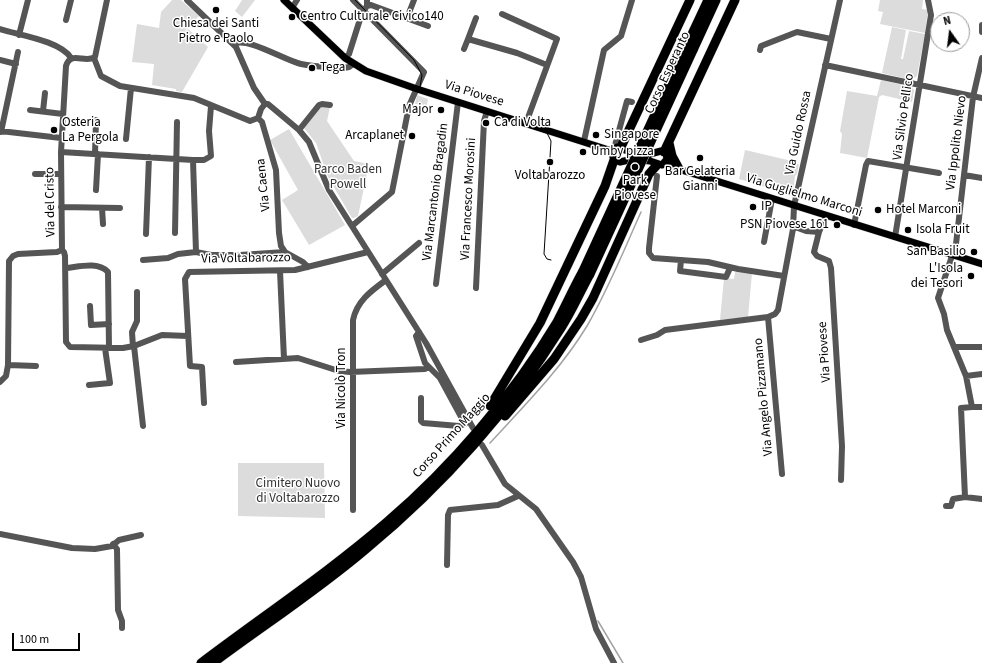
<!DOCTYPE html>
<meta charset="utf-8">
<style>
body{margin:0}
#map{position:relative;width:982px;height:663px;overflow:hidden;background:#fff;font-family:"Source Sans 3",sans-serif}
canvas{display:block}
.north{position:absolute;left:930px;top:12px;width:40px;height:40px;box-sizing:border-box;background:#fff;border:1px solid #999;border-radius:50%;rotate:346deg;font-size:11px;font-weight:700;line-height:16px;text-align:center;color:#000}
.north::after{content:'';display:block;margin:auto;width:14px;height:18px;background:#000;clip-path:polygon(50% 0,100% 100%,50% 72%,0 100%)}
.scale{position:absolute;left:12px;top:633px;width:68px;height:18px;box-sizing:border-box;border:2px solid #000;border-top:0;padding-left:5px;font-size:12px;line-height:14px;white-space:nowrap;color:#000;-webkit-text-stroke:3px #fff;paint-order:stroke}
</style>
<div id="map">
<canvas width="982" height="663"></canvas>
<div class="north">N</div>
<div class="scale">100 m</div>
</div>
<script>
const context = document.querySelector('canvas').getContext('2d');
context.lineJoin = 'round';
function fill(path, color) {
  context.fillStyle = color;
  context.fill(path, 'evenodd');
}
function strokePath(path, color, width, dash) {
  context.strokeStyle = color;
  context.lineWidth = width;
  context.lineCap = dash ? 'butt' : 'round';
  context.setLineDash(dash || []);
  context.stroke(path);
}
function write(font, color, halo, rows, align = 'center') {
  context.font = font + ' "Source Sans 3",sans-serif';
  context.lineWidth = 3;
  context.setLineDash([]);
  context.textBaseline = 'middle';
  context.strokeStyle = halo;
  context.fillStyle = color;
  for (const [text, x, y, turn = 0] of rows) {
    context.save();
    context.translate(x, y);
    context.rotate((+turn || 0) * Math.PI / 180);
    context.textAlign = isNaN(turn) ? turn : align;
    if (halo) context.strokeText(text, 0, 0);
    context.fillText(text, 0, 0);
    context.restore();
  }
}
fill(new Path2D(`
 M172 0H181L199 16 183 33 188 29 208 47 182 92 176 91V89L152 85 154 64 132 62 137 24 159 28 161 12Z
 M242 0H255L242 17 235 11Z
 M880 0H923L922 9 928 10 925 33 880 24 883 12 878 11Z
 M892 27 906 30 901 59H903L909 31 925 34 917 76 912 80 882 73Z
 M881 80 912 87 914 90 912 102 882 95 879 97 867 158 840 153 842 134 840 131 847 91 877 96Z
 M417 95 428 99 427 105 415 104Z
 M320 107H330L327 121 354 161 369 164 358 216 354 218H352L328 177 316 143 303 127Z
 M289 129 345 225 309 245 282 200 298 190 270 140Z
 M745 150 792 161V163L799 164 797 174 795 176 793 192 789 194 739 179Z
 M735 272 752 273 748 317 720 320 724 278 734 279Z
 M238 463H324L325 518 238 516Z`), '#dcdcdc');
strokePath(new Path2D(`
 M490 443C524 406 561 369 587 326 608 290 624 250 641 212
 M598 621 623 663`), '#a3a3a3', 1.5);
const major = new Path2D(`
 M284 0 345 58 366 71 417 89 612 151
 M617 147 633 153 650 154 661 151 666 154 667 159 662 165 650 161 633 159 620 162 614 160 612 154Z
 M666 163 675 168 982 264`);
const highway = new Path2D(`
 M686 47 708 0
 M693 50 716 0
 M669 143 672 156 679 169
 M621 147 690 0
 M664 152 735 0
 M490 406 540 323 605 186 614 160
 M505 416 554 359 581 319 593 298 649 174 657 165
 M201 663C263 616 328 573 387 522 451 467 514 394 557 322 566 305 574 287 583 271
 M213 663C264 625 318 590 366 549 442 486 509 411 561 328 572 311 580 292 590 274`);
strokePath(major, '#dbdbdb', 8);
strokePath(highway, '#dbdbdb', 10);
strokePath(new Path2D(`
 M187 0 236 47 254 88 265 104H268L299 130 309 142 329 190 426 343 473 428
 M367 6 371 5 428 26
 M292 8 297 0
 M502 14 557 39 526 123
 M407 18 414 0
 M476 18 468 39 517 53 547 65
 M66 20 71 0
 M982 25V32
 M0 29C19 35 61 41 71 58
 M19 35 28 0
 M234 44C246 36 286 61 301 64 315 67 330 67 344 68L349 67 353 64
 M464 49 468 39
 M760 50 761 46 797 32 831 39
 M94 58 101 76 120 86 194 98 250 121 258 118 261 109 265 104
 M345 58 349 54 362 13 367 6V0
 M0 60 16 64
 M825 65 982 98
 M30 110 63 114
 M43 111 45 93
 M258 118 262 122 276 170 279 233 281 246 285 252
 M299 130 319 105 322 104 330 105
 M0 131 61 138
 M1 132 18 52
 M126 139 131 88
 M584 141 604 50 621 36 632 0
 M614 149 627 101 632 102
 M61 152 193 160H204L211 156 209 131 211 106
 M95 154 96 120
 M193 160 196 252
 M35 174H60
 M964 175 982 178
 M657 176 649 248V253L653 258 708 262 738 269 784 276
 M96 190 98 154
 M61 207 120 208
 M102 208 103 224
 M826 216 819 232 814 252 817 256 829 261 831 268 842 446 841 480
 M854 225 866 165 868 161 939 173
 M352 226 392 192 409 106 424 72 353 0
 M793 229 795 227 806 231 819 232
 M175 233 177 122
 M146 234 149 157
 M895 237 931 15 928 0
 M764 242 772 199
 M62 250 64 252 65 256 66 342 70 347 123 348 134 346 162 335 188 336
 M143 260 168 258 178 254 196 252 211 255H240L285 252 303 262 308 267
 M681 260 680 271 726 277 730 268
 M66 268C78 267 98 261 108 272L109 348
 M280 271 284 359
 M382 274 419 243
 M436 284 458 102
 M476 288 484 121 487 111
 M90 306 91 325 109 324
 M419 332 416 336 425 363 440 378 465 424 459 426 423 423 421 421V398
 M641 340 657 335 665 330 768 317
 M134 346 143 426
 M133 347 132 332 137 321V292
 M954 347H982
 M236 362 298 358 339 371 350 372 425 369 428 367
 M8 365 36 366
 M966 376 982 374
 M0 382 6 376 8 365 9 261 13 256 18 254 57 252 62 250 61 152 66 66C71 50 85 64 95 57L107 0
 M89 385 110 383 105 348
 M204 403 202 367 190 366 185 279 189 272 295 270 368 252
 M972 407H982
 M482 445 505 484 536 509 573 562 581 577 596 629 614 663
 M782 474 768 317 775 314 778 310 793 229 794 206 840 0
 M965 497 961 408 972 407 966 376 947 330 944 314 938 298 956 244 973 97 982 58
 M946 506H951L953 499 965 497 982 499
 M353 510V320C357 301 371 291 386 280
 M0 534 72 548 95 549 112 546 119 540 141 535
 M113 544 117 549 118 610 122 621V628
 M447 565 448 515 450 510 498 505 518 496`), '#555', 6);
strokePath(major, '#000', 7);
strokePath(highway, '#000', 9);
strokePath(new Path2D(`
 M281 0 335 51 357 68 405 87 547 133 551 141 544 254 547 259 551 260
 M355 0 414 60 422 75 420 87 428 91`), '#000', 1);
const highwayBridge = new Path2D(`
 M583 271 686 47
 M590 274 693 50`);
strokePath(highwayBridge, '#dbdbdb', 10, []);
strokePath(highwayBridge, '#000', 9);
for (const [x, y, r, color] of [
 [216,10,4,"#000"],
 [292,17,4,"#000"],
 [312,68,4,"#000"],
 [441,110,4,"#000"],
 [486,123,4,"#000"],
 [54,130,4,"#000"],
 [596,135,4,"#000"],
 [412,136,4,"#000"],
 [583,152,4,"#000"],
 [700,158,4,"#000"],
 [550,162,4,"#000"],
 [635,167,4,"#000"],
 [753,207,4,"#000"],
 [878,210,4,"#000"],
 [837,225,4,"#000"],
 [908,230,4,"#000"],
 [974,252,4,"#000"],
 [971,276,4,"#000"]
]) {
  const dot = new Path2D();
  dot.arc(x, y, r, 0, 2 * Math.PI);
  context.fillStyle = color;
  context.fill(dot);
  strokePath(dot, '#fff', 1.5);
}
write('13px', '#000', '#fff', [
 ["Centro Culturale Civico140",300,17],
 ["Chiesa dei Santi",216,24,"center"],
 ["Pietro e Paolo",216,39,"center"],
 ["Tega",320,68],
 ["Major",433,110,"right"],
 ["Osteria",62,123],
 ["La Pergola",62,138],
 ["Ca di Volta",494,123],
 ["Singapore",604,135],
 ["Arcaplanet",404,136,"right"],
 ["Umby pizza",591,152],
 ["Bar Gelateria",700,172,"center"],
 ["Gianni",700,187,"center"],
 ["Voltabarozzo",550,176,"center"],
 ["Park",635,181,"center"],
 ["Piovese",635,196,"center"],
 ["IP",761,207],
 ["Hotel Marconi",886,210],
 ["PSN Piovese 161",829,225,"right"],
 ["Isola Fruit",916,230],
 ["San Basilio",966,252,"right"],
 ["L'Isola",963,269,"right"],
 ["dei Tesori",963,284,"right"]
], 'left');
write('13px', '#000', '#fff', [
 ["Corso Esperanto",668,73,-65],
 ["Via Piovese",474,94,17],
 ["Via Silvio Pellico",904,117,-82],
 ["Via Guido Rossa",799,133,-78],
 ["Via Ippolito Nievo",957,143,-83],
 ["Via Caena",264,185,-96],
 ["Via Marcantonio Bragadin",436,192,-83],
 ["Via Guglielmo Marconi",804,196,17],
 ["Via Francesco Morosini",469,199,-87],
 ["Via del Cristo",51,202,-91],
 ["Via Voltabarozzo",246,259,-1],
 ["Via Piovese",825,352,-94],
 ["Via Nicolò Tron",342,388,-90],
 ["Via Angelo Pizzamano",764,397,-95],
 ["Corso Primo Maggio",452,436,-48]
]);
write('13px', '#333', '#fff', [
 ["Parco Baden",348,170],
 ["Powell",348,185],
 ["Cimitero Nuovo",298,484],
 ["di Voltabarozzo",298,499]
]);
</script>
